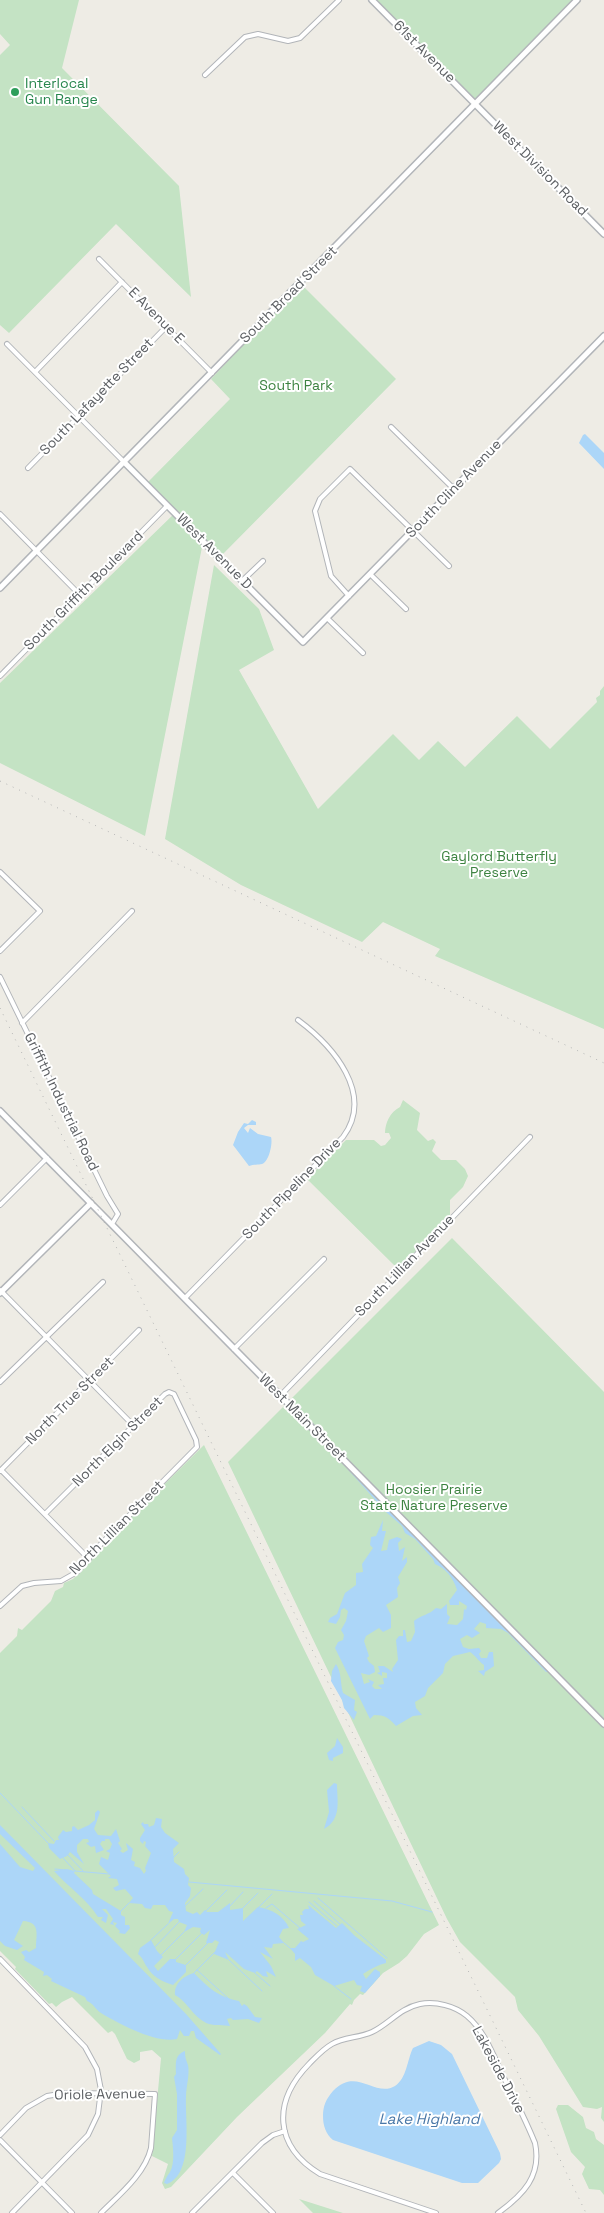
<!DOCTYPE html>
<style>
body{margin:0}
canvas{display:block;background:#eeece5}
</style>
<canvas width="604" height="2213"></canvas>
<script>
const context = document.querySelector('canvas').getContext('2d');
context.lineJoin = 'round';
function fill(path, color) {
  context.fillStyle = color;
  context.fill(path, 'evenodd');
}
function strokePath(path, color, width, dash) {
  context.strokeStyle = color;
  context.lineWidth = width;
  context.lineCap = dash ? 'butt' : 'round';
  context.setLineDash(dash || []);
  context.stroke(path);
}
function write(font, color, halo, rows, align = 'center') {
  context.font = font + ' "Space Grotesk",sans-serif';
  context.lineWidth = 4;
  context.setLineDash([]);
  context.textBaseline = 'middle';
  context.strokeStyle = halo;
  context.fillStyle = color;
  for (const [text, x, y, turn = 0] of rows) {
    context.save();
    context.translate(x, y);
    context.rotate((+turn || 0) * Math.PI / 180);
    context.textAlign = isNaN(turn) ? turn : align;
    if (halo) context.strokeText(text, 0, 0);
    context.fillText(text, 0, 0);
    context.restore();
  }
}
fill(new Path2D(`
 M0 0H79L62 68 179 186 191 297 116 224 9 333 0 325V55L10 45 0 34Z
 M371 0H577L475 105Z
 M301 284 396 379 221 556 192 528 203 542 145 836 0 763V683L177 511 148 482 230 399 211 379Z
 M214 565 259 609 274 650 239 670 318 809 393 734 419 760 438 741 465 767 517 716 550 749 597 702 596 698 600 695V691L604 686V1029L435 956 440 949 383 922 362 942 241 885 165 839Z
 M403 1100 420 1113 417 1130 428 1141 433 1139 436 1142 432 1151 441 1160H456L465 1169 468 1176 463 1187 450 1200V1216L398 1269 307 1179 346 1140H374L381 1146 385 1145 391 1138 389 1133H385C385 1123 390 1112 400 1107Z
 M452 1238 604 1392V2122L601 2118 602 2107 597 2109 583 2107 539 2036 518 2010 515 1997 460 1942 447 1919 228 1462Z
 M204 1445 439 1925 424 1934 407 1956 399 1963 383 1973 363 1995 360 1994 354 2000 352 2005 350 2004 325 2033 237 2117 171 2187 165 2189 162 2183 168 2164 152 2156 161 2058 152 2050 140 2052V2060L134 2063 127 2059 115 2034 112 2031 108 2033 72 1997 62 2002 56 2007 52 2003 49 2004 15 1969 16 1967 0 1951V1653L17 1636 18 1628 22 1630 51 1601 55 1591 63 1587 64 1583 73 1579 108 1543 109 1539Z
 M558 2105H568L583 2117 586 2128 594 2132 596 2139 604 2145V2195L600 2190 589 2189 582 2174 585 2167 571 2152 556 2109Z
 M299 2199 343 2213H313Z`), '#c4e3c4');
fill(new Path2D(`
 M585 434 604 453V469L579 443 583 435Z
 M252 1120 256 1122V1125H248L244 1128 248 1133 250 1128 258 1134 271 1137C273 1143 269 1162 262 1164 258 1165 254 1164 249 1166L233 1145 238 1132 244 1123 248 1124Z
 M335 1455 549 1672H546L508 1633 501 1629 486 1628V1624L480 1622 474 1629 480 1633 472 1638 467 1635 460 1639 463 1647 469 1649 479 1648 481 1651 479 1654 481 1658H487L489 1652H493L494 1666 485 1672 484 1676 478 1671 484 1670V1665C478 1661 476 1656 470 1652L453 1656 445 1664 443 1673 428 1688 425 1696 415 1702 416 1708 422 1715 413 1716 396 1726C389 1718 385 1715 374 1715L370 1719 335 1648 338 1642 343 1640 344 1635 341 1630 346 1621 348 1611 344 1608 341 1610 340 1617 336 1624 328 1622 330 1618 337 1614 345 1593 356 1585V1573L363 1572 362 1564 373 1548 370 1545 371 1537 376 1536 383 1520 382 1531H386L381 1551 387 1550 389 1540 397 1537 402 1539 398 1543 399 1551 405 1547 402 1561 407 1557V1562L398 1577 400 1583 397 1588 398 1597 386 1605 391 1615V1628L383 1632 379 1628 366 1636 364 1641 369 1656 367 1658 369 1662 374 1666 375 1672 369 1675 361 1673 364 1684 370 1682 368 1679 374 1682 372 1686 375 1689H382L378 1685 384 1684 383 1678H387V1673L382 1672V1676L377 1673 380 1672 378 1666H384L393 1672 392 1669 398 1660 396 1640 399 1636H403V1630H405L407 1642 411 1641 415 1632 414 1621C421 1615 429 1615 436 1608L441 1609 447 1604V1614L450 1617 447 1624 457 1625 463 1619 464 1609 466 1610 467 1606 459 1601V1605H450L449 1601 457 1590C453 1577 446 1569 435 1564L433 1559 415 1539 405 1533 402 1526 386 1512Z
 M336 1664C342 1673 340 1683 343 1693L355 1700 354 1710 357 1712 354 1720 344 1708 342 1700 331 1681 332 1671Z
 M337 1738 343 1747V1753L333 1758V1761L329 1760 327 1753 335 1746Z
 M334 1783 337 1784C337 1801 342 1819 324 1829L329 1812 327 1790Z
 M98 1810 100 1812 94 1829 98 1835 111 1836 116 1829 120 1841 118 1843 122 1849 120 1851 123 1853 128 1850 126 1843 133 1849 131 1860 135 1862 134 1866 140 1868 144 1874 146 1871 145 1868 151 1853 145 1846 146 1842 144 1841 143 1844 140 1841V1838L145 1830 141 1824 143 1822 144 1824H148L149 1827 154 1825 156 1818 162 1819 161 1827 165 1833 179 1843 173 1849 174 1862 184 1869 185 1874 189 1878 188 1885 191 1888 190 1896 185 1903 186 1911 193 1914 197 1912 200 1915 205 1910 207 1912H218L230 1903V1910L243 1908V1921L258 1907C271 1909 284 1916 289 1928L283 1929 279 1937 284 1943 273 1944 272 1948 264 1947 273 1959 260 1952 271 1966 276 1977 266 1971 268 1977 263 1976 257 1971 255 1973 244 1969 225 1952 229 1960 214 1954 219 1942 215 1940 212 1943H206L210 1930 204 1935 200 1932 201 1928 193 1927 184 1932 187 1925 179 1922 178 1919H174L168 1924 173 1912 169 1911 165 1905H153L151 1909 145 1908 142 1904 129 1903 133 1898 125 1889 116 1891 113 1888 119 1885 117 1879 108 1878 111 1876 99 1864 101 1857 108 1860 110 1853 106 1851 110 1849 112 1844 109 1839H105V1841H102L100 1844 104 1850 96 1853 95 1846 91 1847 86 1843 89 1842 88 1839H83L77 1845V1852L84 1864 70 1852 67 1856 60 1859 49 1848 48 1843 54 1844 56 1840H59L58 1837 63 1830 66 1832 72 1831V1827L74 1826 78 1830 89 1825 95 1820V1813Z
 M0 1825 186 2014 221 2054 220 2055 196 2038 194 2031H191L189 2036H184L180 2030 177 2039C157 2044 119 2024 101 2013 95 2009 93 2003 87 2001L85 1997 51 1981 52 1979 47 1975 43 1976 44 1972 24 1960 25 1957 21 1952 26 1950 29 1952 36 1948C36 1935 41 1922 23 1921L14 1940 23 1946 17 1950 5 1946 0 1941V1844L20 1867 33 1871 35 1868 0 1834Z
 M67 1869 75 1871 74 1873 92 1890 93 1894 121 1911V1915L125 1917V1925H129L130 1928 125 1934 119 1933 120 1931 115 1926 117 1923 113 1922 114 1925 110 1924 113 1919 106 1909H102L108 1915 106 1923 101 1920 103 1917H98C87 1899 68 1887 54 1871Z
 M308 1905 336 1928 342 1923 355 1936 386 1960V1963C378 1965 370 1969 363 1974L366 1979 375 1969 380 1972V1976L365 1993 360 1991 362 1986 357 1985 354 1980 334 1986 315 1975 311 1967 300 1958 295 1961V1954L290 1948H295L301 1941 303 1942 309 1939 297 1929 306 1925 301 1921 300 1915H303L302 1912 305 1909H309Z
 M151 1940 157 1951 163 1957 154 1966 158 1971 170 1959H176V1962L186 1965V1972L173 1985C161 1981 153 1977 147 1967 143 1961 143 1958 138 1954L140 1948Z
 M194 1973C207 1987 220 1998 239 2001L242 2006 244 2004 247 2006 255 2017 262 2018 259 2023 248 2019 233 2020 231 2018 227 2019 230 2026C223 2025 216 2026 209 2024 194 2019 188 2002 175 1995 174 1983 184 1976 194 1973Z
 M429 2041 441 2045 452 2054 500 2153 501 2159 499 2163 478 2183H462L333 2140C326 2134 323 2126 323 2116 323 2106 326 2099 333 2091 356 2066 375 2098 395 2086 407 2078 407 2060 413 2048Z
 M185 2051C185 2057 186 2060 188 2065 190 2074 186 2087 186 2097 185 2120 194 2174 167 2184L164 2183C166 2178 167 2176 170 2172 175 2163 173 2148 172 2138L177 2130V2094L174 2077 176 2074C176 2064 174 2055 185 2051Z`), '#acd6f8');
strokePath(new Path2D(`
 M0 1793 48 1843
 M22 1807 54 1841
 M68 1855 83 1871
 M63 1858 75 1871 109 1874
 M173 1858 179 1852
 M55 1869 65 1870
 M189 1882 392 1901 432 1912
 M318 1898 387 1958
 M314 1901 340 1924
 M309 1902 337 1926
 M185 1906 203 1889
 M230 1906 243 1892
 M259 1907 272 1894
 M243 1908 258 1893
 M266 1908 272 1904 300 1928
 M121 1911 129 1903
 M206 1911 227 1890
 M151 1940 168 1924
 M284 1943 290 1948
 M155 1947 179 1922
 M161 1955 184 1932
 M176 1959 202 1933
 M229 1960 262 1991
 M186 1965 208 1943
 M197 1970 229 1999
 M194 1973 215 1952
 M255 1973 270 1986
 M334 1986 351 1999`), '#acd6f8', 1);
const minor = new Path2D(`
 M205 75 245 37 258 34 288 41 300 38 339 0
 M99 259 212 373
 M7 344 124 462
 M35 372 122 282
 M391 427 454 489
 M28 468 166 327
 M0 514 80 595
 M370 574 406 609
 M242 581 263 561
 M349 596 331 576 315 511 320 499 350 469 449 566
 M327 618 363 653
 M0 676 167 506
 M0 872 40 911 0 951
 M0 977 107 1196 118 1214 112 1224
 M22 1023 132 911
 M0 1205 47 1158
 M0 1290 134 1426
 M185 1298 343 1137C375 1094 333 1046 298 1020
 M234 1349 324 1259
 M0 1382 103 1282
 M280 1396 530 1137
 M1 1470 89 1559
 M0 1471 139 1330
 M0 1606 22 1586 34 1583 61 1581 77 1572 97 1548 194 1450 197 1447 196 1440 174 1394 169 1392 165 1394 45 1514
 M0 1959 85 2047 97 2069 101 2090 98 2114 88 2135 12 2213
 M0 2135 26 2108 47 2096 66 2093 155 2094 151 2148C145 2174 119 2195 101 2213
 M0 2140 72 2213
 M233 2173 273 2213
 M192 2213 262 2143 273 2135 285 2131
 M436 2213 320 2174C274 2146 272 2102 309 2064 316 2057 323 2049 332 2044 344 2037 359 2038 372 2032 389 2024 400 2008 420 2004 436 2001 455 2006 467 2016 485 2031 494 2057 504 2078 515 2099 526 2121 535 2143 542 2176 523 2195 498 2213`);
const tertiary = new Path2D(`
 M372 0 604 234
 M124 462 303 642 604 336
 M0 588 577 0
 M0 1111 604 1724
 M0 1293 91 1203`);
strokePath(minor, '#b2b5b9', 6);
strokePath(tertiary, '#b2b5b9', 8);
strokePath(minor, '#fff', 4);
strokePath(tertiary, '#fff', 5);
strokePath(new Path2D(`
 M0 781 604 1063
 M0 1008 586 2213`), '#b3b4b4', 1, [1, 6]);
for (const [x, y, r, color] of [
 [15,92,5,"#2e9e5b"]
]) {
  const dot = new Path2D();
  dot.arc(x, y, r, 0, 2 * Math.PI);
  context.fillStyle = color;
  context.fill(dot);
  strokePath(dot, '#fff', 2);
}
write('14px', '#5d6064', '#fff', [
 ["61st Avenue",424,52,45],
 ["West Division Road",540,169,45],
 ["South Broad Street",289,295,-45],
 ["E Avenue E",156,316,45],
 ["South Lafayette Street",97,397,-46],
 ["South Cline Avenue",454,489,-46],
 ["West Avenue D",214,552,45],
 ["South Griffith Boulevard",84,591,-45],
 ["Griffith Industrial Road",61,1102,64],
 ["South Pipeline Drive",292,1189,-46],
 ["South Lillian Avenue",405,1266,-46],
 ["North True Street",70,1401,-45],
 ["West Main Street",302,1418,45],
 ["North Elgin Street",118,1442,-45],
 ["North Lillian Street",117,1528,-45],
 ["Lakeside Drive",498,2070,62],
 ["Oriole Avenue",100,2095,-1]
]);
write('14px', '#27864d', '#fff', [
 ["Interlocal",25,84],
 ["Gun Range",25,100]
], 'left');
write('14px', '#3d8341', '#fff', [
 ["South Park",296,386],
 ["Gaylord Butterfly",499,857],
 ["Preserve",499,873],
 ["Hoosier Prairie",434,1490],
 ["State Nature Preserve",434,1506]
]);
write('italic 15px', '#4a78a8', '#fff', [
 ["Lake Highland",429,2120]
]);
</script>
